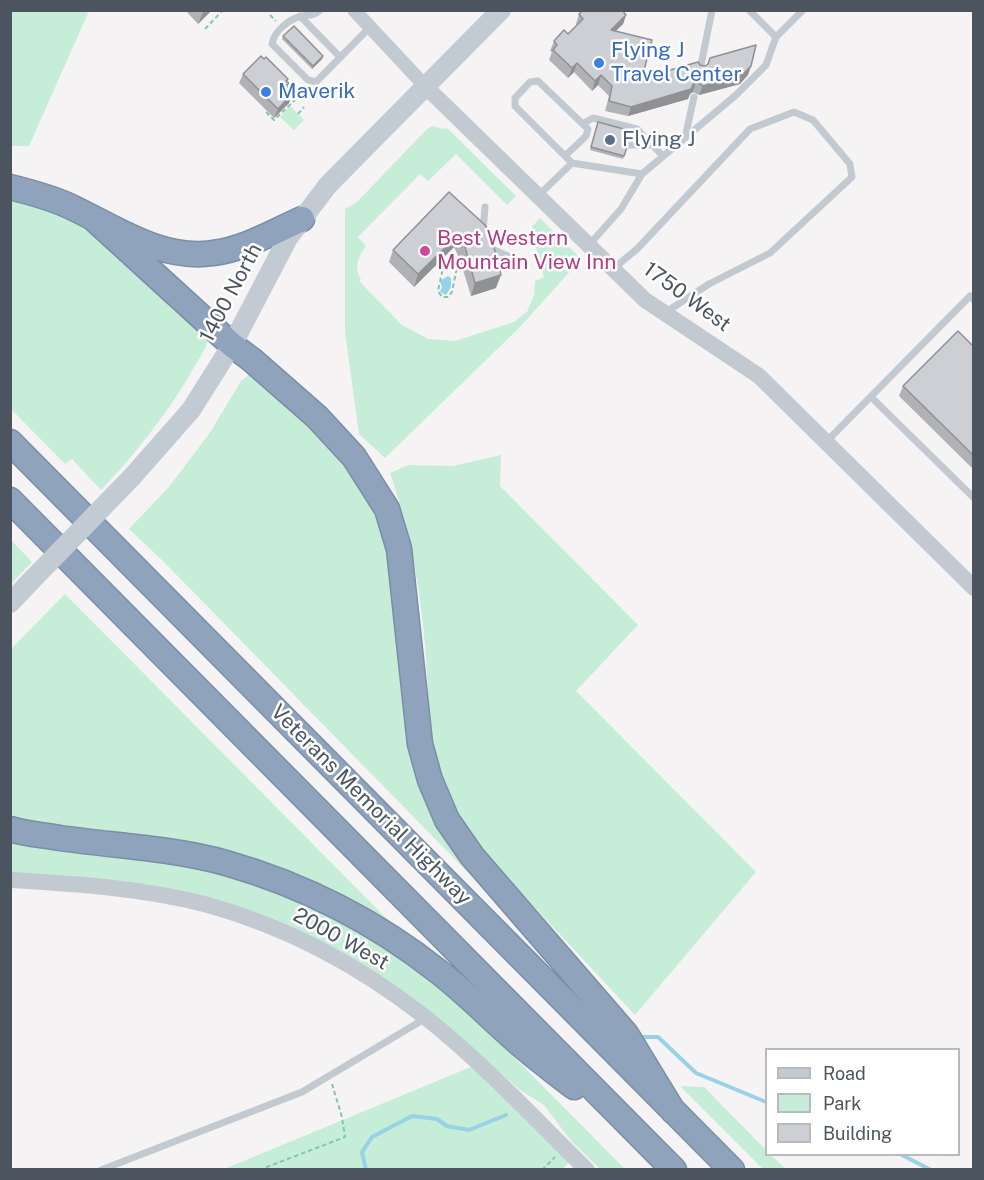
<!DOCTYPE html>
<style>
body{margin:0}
#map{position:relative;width:984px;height:1180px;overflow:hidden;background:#f5f3f3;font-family:"Public Sans",sans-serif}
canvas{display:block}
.frame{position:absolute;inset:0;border:12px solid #4c555f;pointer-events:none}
.legend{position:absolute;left:765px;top:1048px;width:195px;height:108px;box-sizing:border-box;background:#fff;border:2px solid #b7bbbf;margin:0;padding:8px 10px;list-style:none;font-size:18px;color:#4c555f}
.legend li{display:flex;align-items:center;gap:12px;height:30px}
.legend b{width:30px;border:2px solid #b7bbbf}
</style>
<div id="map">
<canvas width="984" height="1180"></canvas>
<div class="frame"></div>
<ul class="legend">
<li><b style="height:8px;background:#c2cad4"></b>Road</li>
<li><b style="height:16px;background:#c6edd7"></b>Park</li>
<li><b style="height:16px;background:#cdcfd4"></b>Building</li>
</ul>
</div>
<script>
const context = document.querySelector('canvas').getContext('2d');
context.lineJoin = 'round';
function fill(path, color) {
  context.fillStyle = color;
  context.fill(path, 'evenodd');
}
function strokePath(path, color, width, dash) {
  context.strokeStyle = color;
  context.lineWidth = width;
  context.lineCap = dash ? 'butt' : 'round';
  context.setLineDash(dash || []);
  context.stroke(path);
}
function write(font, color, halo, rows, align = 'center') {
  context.font = font + ' "Public Sans",sans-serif';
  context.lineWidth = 5;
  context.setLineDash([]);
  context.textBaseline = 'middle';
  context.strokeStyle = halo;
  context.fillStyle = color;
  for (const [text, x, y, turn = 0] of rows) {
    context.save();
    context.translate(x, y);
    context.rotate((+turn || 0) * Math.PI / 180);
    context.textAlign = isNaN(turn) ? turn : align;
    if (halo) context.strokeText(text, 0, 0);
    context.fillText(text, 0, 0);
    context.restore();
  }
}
fill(new Path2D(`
 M10 11H89L29 146H11Z
 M290 106 304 120 294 130 280 117Z
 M432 126 443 129 447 128 516 196 507 205 456 154 428 181 420 174 358 237 366 246C359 256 353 267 361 279L359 281 402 325 428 339 455 341 514 322 527 312 534 295 535 281 544 277 532 232V227L540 218 581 259 520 327 385 458 359 434 345 332V209L357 202 426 130Z
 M10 198 62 214 97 234 165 294 173 310 190 324 205 329C207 334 208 338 207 343 203 354 195 365 189 376 164 418 135 454 101 490L72 459 65 464 11 409Z
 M250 374 260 379 333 448 367 490 390 545 407 702 490 895 163 561 129 529 168 488 191 458 211 431 241 381Z
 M501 455 500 486 638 625 576 691 756 872 635 1015C603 981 571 946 539 912 500 870 460 833 441 777 427 735 429 690 425 646 420 585 410 531 390 473L409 465 453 466Z
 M11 540 32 562 11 584H10Z
 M65 594 399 931 343 903 11 824 10 650Z
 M10 841 40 848 118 855 204 869 294 898 363 935 378 940 439 985 508 1051 625 1169H600L572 1142 544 1105 520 1090 446 1025 275 922 11 874Z
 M478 1064 574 1157 562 1170H222Z
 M680 1086 704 1087 766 1150V1154L771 1155 786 1169H763Z`), '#c6edd7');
fill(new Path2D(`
 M448 276 451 278V287L446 295 440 292 442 287 440 281Z`), '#97d2e6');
strokePath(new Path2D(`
 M637 1037H658L696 1073 766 1102
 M900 1154 931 1170
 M366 1170 362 1152 372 1137 412 1116 437 1119 447 1126 469 1130 506 1115`), '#97d2e6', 4);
const motorway = new Path2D(`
 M10 187C30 192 49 197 67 205 113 226 160 261 213 253 245 249 273 232 302 219
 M94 219 232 345 252 360 317 417 354 457 387 509 399 549 420 744 430 780 447 820 472 856 626 1034 673 1111
 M10 442 732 1170
 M10 500 674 1170
 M10 829C26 834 44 835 60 838 115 846 172 848 226 863 303 885 376 922 439 972 470 996 497 1025 527 1050 542 1063 559 1075 574 1087`);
strokePath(motorway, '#7a8ea8', 27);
strokePath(new Path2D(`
 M270 15 276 21
 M205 29 223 10
 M266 112 274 120 296 99
 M298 114 304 107
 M444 263 438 291 442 297H448L452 292 458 262
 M259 1170 345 1137 342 1117 332 1084
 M542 1170 555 1157`), '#80c9a9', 2, [4.5, 3]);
strokePath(new Path2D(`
 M320 10C314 16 309 15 302 16 289 19 274 31 272 44L308 80 316 82 370 27
 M749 10 776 37
 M300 16 340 57
 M700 70 712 10
 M584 123 593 118 637 129 663 156
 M685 138 694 97
 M627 145H652
 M565 156 586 136 588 129 538 81 530 82 515 98V106L572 163
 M538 196 572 163 642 174 736 95 766 65 776 37 803 10
 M483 231 485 207
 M490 243 494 250 517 260
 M589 245 621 209 642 174
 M614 268 637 249 750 129 794 112 813 120 850 164 852 177 770 253 709 284 666 312
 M871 397 974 498
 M826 442 970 296 974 300
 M101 1170 302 1092 426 1018`), '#c2c9d0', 7);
strokePath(new Path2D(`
 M354 10 425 86`), '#c2c9d0', 14);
strokePath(new Path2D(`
 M425 86 645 300 759 376 974 588
 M10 880C76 884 144 888 208 905 287 927 361 967 425 1017 482 1062 535 1119 587 1170`), '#c2c9d0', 16);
strokePath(new Path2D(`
 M132 477 191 410 232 345 288 238 328 185 501 10
 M10 603 30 582`), '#c2cad4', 20);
strokePath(motorway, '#8fa3bc', 24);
strokePath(new Path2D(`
 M30 582 132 477`), '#c2cad4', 20);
fill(new Path2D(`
 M185 10H212L198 24Z
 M579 14 626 15 623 24 615 31 642 78 700 65 705 66H751L748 75 740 84 699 95 693 92 690 94 688 99 628 116 605 111 609 96 598 85 592 91 574 72 568 78 549 60 552 52 550 51 554 41 568 34 577 25 576 24Z
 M283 36 323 56 322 59 312 69 282 39Z
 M243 74 288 79 287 82 289 83 287 88 289 103 274 118 239 83Z
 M598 122 628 139 623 142V144L627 147 623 159 590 150Z
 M449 192 496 288 471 296 460 260 454 247 414 287 389 262 393 250Z
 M974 347V470L899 396 903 386Z`), '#b0b2b6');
fill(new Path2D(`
 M204 10H212L198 24Z
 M626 15 623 24 607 40 611 30Z
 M323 56 322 59 312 69 313 66Z
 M577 63 574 72 568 78 572 68Z
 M751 66 748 75 740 84 699 95 703 86Z
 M601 75 598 85 592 91 595 81Z
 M696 82 693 92 690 94 688 99 628 116 631 107 693 84Z
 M293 93 289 103 274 118 278 109Z
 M630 136 628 139 622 143 623 139Z
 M459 234 454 247 414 287 418 274Z
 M501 275 496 288 471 296 475 283Z`), '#909194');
const building = new Path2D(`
 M583 10H622L626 15 611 30 652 40 642 78 698 62 700 65 705 66 708 64 710 58 756 45 751 66 743 74 703 86 696 82 693 84 691 89 631 107 609 101 612 86 601 75 595 81 577 63 572 68 553 50 557 45 554 41 564 30 568 34 583 19 579 14Z
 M294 26 323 56 313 66 283 36Z
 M261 56 264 59 266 57 288 79 286 81 289 83 286 86 293 93 278 109 243 74Z
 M598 122 631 131 630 136 623 139V144L627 147 624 156 591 147Z
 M449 192 485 225 491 235 501 275 475 283 465 247 459 234 418 274 393 250Z
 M958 331 974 347V456L903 386Z`);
fill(building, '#cdcfd4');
strokePath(building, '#909194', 1.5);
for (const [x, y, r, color] of [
 [599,63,6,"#3f7fe0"],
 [266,92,6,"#3f7fe0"],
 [610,140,6,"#5c6f8a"],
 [425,251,6,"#d1479c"]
]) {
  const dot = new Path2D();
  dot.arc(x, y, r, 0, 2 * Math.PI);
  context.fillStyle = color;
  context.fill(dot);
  strokePath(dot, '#fff', 2);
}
write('21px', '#366cbe', '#fff', [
 ["Flying J",611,51],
 ["Travel Center",611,75],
 ["Maverik",278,92]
], 'left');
write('21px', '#4e5e75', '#fff', [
 ["Flying J",622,140]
], 'left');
write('21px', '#b23c85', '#fff', [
 ["Best Western",437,239],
 ["Mountain View Inn",437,263]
], 'left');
write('21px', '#4c555f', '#fff', [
 ["1400 North",231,293,-62],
 ["1750 West",687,297,36],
 ["Veterans Memorial Highway",371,805,45],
 ["2000 West",341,939,29]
]);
</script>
